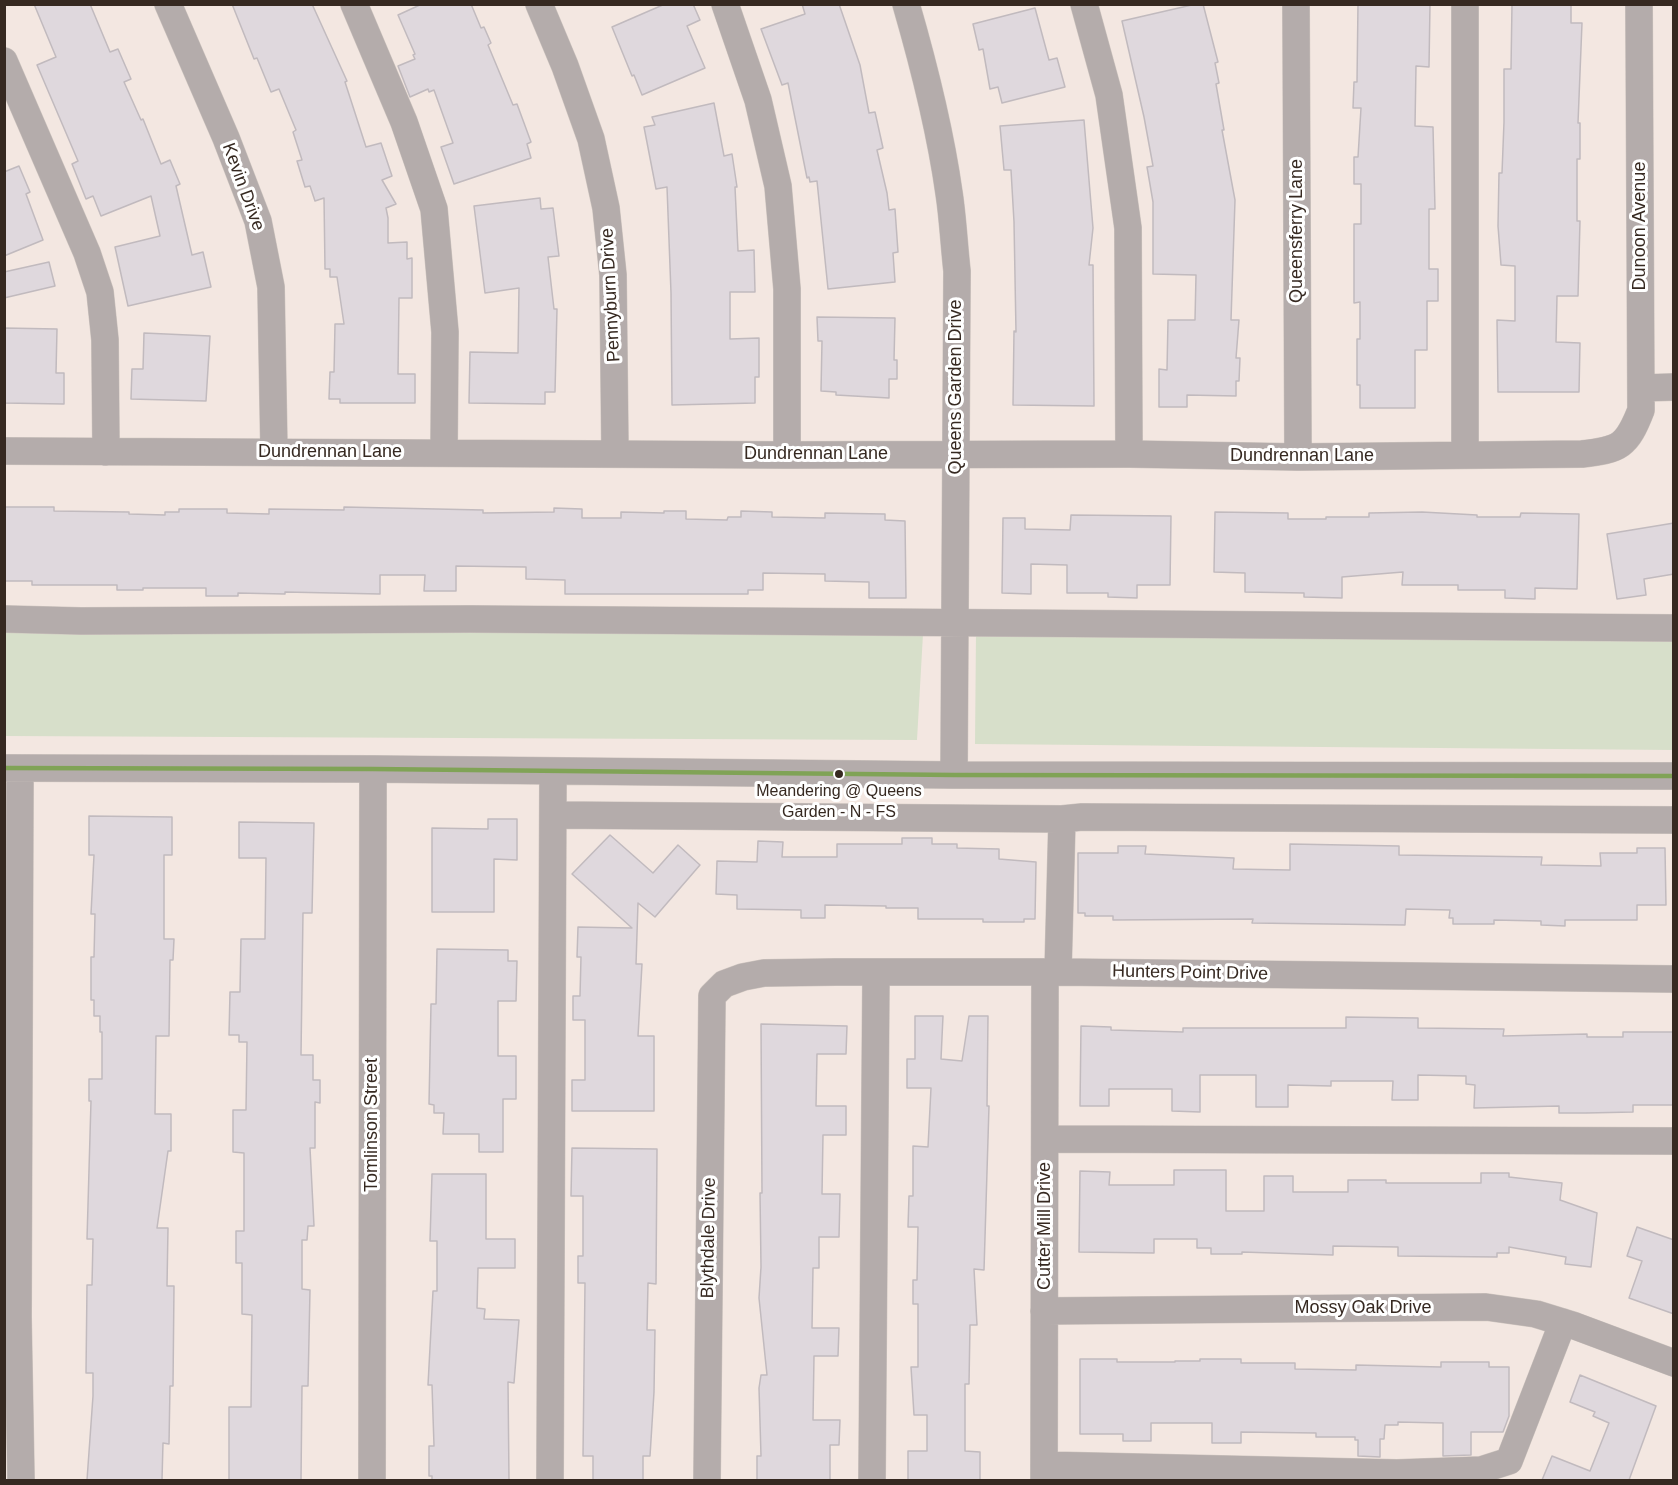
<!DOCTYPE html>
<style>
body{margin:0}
#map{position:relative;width:1678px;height:1485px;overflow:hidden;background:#f3e7e1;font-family:Helvetica,sans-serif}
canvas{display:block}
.frame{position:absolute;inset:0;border:6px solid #362921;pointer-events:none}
</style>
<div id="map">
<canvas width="1678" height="1485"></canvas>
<div class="frame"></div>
</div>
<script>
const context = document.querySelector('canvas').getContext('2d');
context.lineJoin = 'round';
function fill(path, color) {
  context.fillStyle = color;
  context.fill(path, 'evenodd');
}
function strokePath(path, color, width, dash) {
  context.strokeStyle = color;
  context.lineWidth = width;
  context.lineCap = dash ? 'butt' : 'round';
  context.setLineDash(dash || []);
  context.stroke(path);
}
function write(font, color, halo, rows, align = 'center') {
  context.font = font + ' Helvetica,sans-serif';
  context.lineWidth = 6;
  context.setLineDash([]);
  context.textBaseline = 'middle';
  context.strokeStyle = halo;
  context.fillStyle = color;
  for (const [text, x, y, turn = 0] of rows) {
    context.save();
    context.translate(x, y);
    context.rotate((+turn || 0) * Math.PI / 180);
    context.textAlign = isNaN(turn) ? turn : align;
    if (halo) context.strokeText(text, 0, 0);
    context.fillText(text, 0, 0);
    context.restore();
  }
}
fill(new Path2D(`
 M5 631 923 634 917 740 5 736Z
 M976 633 1673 638V750L975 744Z`), '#d7dfca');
const building = new Path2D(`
 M34 4H90L110 52 118 49 131 79 124 82 141 120 143 119 161 164 170 160 180 184 176 186 192 255 203 252 211 287 128 306 115 247 160 236 151 196 101 216 93 196 86 199 72 164 78 161 37 65 56 57Z
 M232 4H312L347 81 345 82 366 147 381 143 392 176 382 180 396 204 386 208 388 218V243L407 242V259L412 258V298H399L398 374H415V403H340V399H329L330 372H334L335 324H344L337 277H330V269H325L324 198 315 201 310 186 305 187 297 161 302 160 293 132 296 130 279 89 271 92 257 58 254 59Z
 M422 4H471L481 28 484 27 491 43 488 45 513 105 517 104 531 142 527 144 531 158 454 184 441 147 453 143 434 90 429 92 428 89 410 97 398 66 415 59 413 55 415 54 398 15Z
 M665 4H693L700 20 687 26 705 68 642 95 634 75 632 76 612 27Z
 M802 4H839L860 65 869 113 875 112 883 148 877 150 887 193 889 210 895 209 898 252 893 253 895 282 828 289 817 181 810 182 809 177 807 178 788 83 782 85 761 29 805 14Z
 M1196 4H1203L1218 62 1215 63 1219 83 1216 84 1224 130H1222L1235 200 1231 320H1239L1236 358H1240L1239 381H1236V396L1187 395V407H1159V369L1167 370 1168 320H1195L1196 275 1153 274V202L1147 167 1153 166 1144 117 1122 21Z
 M1358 4H1430L1429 67 1416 66 1415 126 1433 127 1435 209H1429V269H1438V301H1427V350H1415V408H1360V385H1357V339H1360V302L1354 303V224H1361V184H1354V157H1358L1361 108H1353L1354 82H1357Z
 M1512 4H1571V23H1582L1578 123H1580V159H1577V221H1580L1578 296H1557L1556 342 1580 343 1579 392H1498L1497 320 1515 321V266L1501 265 1498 226 1499 173H1502L1504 122V69H1511Z
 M1035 8 1049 60 1057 58 1065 87 1002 103 998 87 990 89 983 49 979 50 973 24Z
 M714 103 724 156 732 154 737 187H735L738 251 754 250 755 292H730V339L759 338V377H755V403L672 405 671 293 667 187 656 189 644 127 655 125 652 117Z
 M1084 120 1093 228 1089 265H1093L1094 406 1013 405 1014 331 1016 332 1014 222 1011 170H1004L1000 126Z
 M19 166 30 192 26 194 43 240 4 256V172Z
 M540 198 541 209 553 208 559 256 548 257 554 309H557L555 392H545V404L469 403 470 352 518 353 519 288 485 293 474 206Z
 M49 262 55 286 4 298V272Z
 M817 317 895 318 894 360H897V379H889V398L836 395V392L821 391 822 341H818Z
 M4 328 57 329 56 373H64V404L4 403Z
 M144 333 210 336 206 401 131 399 132 369H143Z
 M4 507H54V511L129 512V514L165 515V512H179V509H227V513L269 514V509L344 510V507L483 510V513L554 512V508L582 509V518H621V512L664 513V511H686V519L727 520 728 517H741V511L772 512V517L825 518V513L885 514V520L905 521 906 598H869V582L825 581V574L763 573V590H748V594H565V580L526 579V567L456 566V591H424L425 575H380V594L285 592V594L238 593V596H206V588H143V590H117V585H32V581H4Z
 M1215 512 1288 513V519H1326V517H1369V513L1422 512 1477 515V517H1520L1521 513 1579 514 1577 589 1535 588V599L1505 598V590H1458V585H1402L1403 572 1342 577V598L1304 597V593L1245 592V573L1214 572Z
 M1071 515 1171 516 1170 585H1137V598L1108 597V593H1067V565L1031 564V594L1002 593 1003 518H1025V529L1070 530Z
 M1674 523V574L1644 579 1646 595 1617 599 1607 534Z
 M89 816 172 817V855H164V939H174L173 960H170L169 1036H156L155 1114H171V1151H168L157 1228H168L167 1286H174L173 1386H170L169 1444 163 1443 162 1480H87L93 1396V1373H86L87 1285H92L93 1239H87L91 1101H89V1079H102V1032H100V1016H94V1000H91V957H94L95 914H91L94 855H89Z
 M488 819H517V860L494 859V912H432V828L488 829Z
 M239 822 314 823 312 913H303L301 1055H313V1080H320V1103L315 1102V1148H310L314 1226H308L307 1240H302V1289L310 1290 308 1386H302L301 1480H229V1407H251L252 1315 242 1314V1263H236V1231H244V1153L233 1152V1110H246L247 1042H239V1035H229L230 992H240L241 939H265L266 858H239Z
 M610 835 653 873 678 845 700 865 655 917 638 903 636 964H642L638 1036H654V1111H572V1080H585V1020H573V996H580L581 957H577L578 927 632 928 572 874Z
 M902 838H932V844H957V848L999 849V859L1036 862 1035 919H1024V922H983V919H918V908H886V906L825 905V918H801V910L737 909V895L716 894 717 861 757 862 758 841 783 842 782 857H837V844H902Z
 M1290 844 1399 846V855L1542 857 1541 865 1601 866 1600 853H1637V848H1665L1666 905H1637V920H1565V926L1541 925V921L1494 920V924H1453V918H1449L1450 910 1406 909 1405 925 1252 923 1253 919 1113 920V916H1085V913H1078V853H1118V846H1146L1145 854 1234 858 1233 869 1290 870Z
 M437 949 508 950V961H517L516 1001H498V1056H516V1099H503V1152H479V1134H443L444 1113H434V1105L429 1104 431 1004H436Z
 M915 1016H943L941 1059 962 1061 969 1016H988L987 1106H989L984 1270 974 1269 977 1325H970L969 1384H965V1451L980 1452V1480H908V1451H927V1415H914L911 1367H918V1304H913V1280H917L918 1227H908L909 1196H913V1146L928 1147 931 1088H907V1059H915Z
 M1346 1017 1418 1018V1028L1504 1029 1503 1036 1587 1034V1037H1623V1032H1674V1105H1633V1112L1586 1113H1559V1106L1474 1108 1475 1085 1466 1084V1076L1418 1075V1100H1392L1393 1081H1331V1086L1288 1085V1107H1256V1075H1200V1112L1172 1111V1089H1109V1106H1080L1081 1026 1111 1027V1030L1183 1032V1028H1346Z
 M761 1024 847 1026 846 1054H817L816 1106H846V1135H823L822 1194H840L839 1237H819V1268H813L812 1328H839L838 1356H814L813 1420H840L839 1445H830V1480H757V1456H761L759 1388 761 1375H767L759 1298 761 1267 760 1193H762Z
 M572 1148 657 1149 656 1284 648 1283 647 1330H655L654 1392 650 1456H643V1480H593V1456H583L585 1283H578V1256H583V1196H571Z
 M1174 1170H1226V1211H1264V1176H1293V1192H1348V1180H1386V1183H1481V1173H1509V1177L1562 1183 1560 1200 1597 1213 1591 1267 1565 1264 1566 1257 1509 1247V1253H1497V1257L1398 1256V1247L1333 1246V1255L1242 1252V1254H1211V1248H1197V1239H1154V1253L1079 1252 1080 1171 1110 1172 1109 1185H1174Z
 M432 1174H486V1239H515V1268H478L477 1308 485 1309 484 1319 519 1320 514 1383 508 1382 509 1480H432V1476H429V1446H434L432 1385H428L433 1291H437V1241H430Z
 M1637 1227 1674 1240V1314L1629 1298 1642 1261 1627 1256Z
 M1080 1359H1117V1362H1175V1361H1200V1359H1241V1363H1295V1369L1356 1370V1365L1441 1367V1362H1489V1367H1509V1416L1503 1432H1471V1455L1443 1456V1423L1398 1422V1425H1385L1384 1439H1380V1457L1358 1456V1440H1355V1437H1316V1433L1241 1432V1443H1212V1423H1151V1441H1123V1434H1080Z
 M1580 1375 1656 1406 1629 1480H1542L1552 1456 1590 1471 1609 1423 1593 1416 1595 1412 1570 1402Z`);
fill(building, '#dfd8dd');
strokePath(building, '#c1babe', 1.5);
const minor = new Path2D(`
 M168 4 226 138 258 221 271 287 274 452
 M354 4 404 122 434 209 445 332 444 452
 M539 4 565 66 591 139 606 208 613 275 615 453
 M725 4 758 100 778 186 787 289V455
 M906 4C924 66 940 129 949 193 953 219 954 245 957 271L954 775
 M1084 4 1109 95 1128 228 1129 454
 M1296 4 1298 457
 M1465 4V455
 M4 61 87 253 100 292 105 340 106 452
 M1641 388 1674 387
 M4 451 787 455 1129 454 1298 457 1582 454C1620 450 1627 446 1641 410L1639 4
 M4 619 81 621 470 619 1674 628
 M4 768 373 769 954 775 1674 776
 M20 769 18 1317 21 1480
 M553 815 1062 819
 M1058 972 1062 819 1082 817 1674 820
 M1045 1139 1674 1141
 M1044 1311 1486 1307 1536 1314 1575 1326 1674 1363
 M1044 1465 1397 1473 1481 1470 1509 1461 1563 1322
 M372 1480 373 769
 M550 1480 553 771
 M707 1480 712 996 724 984 743 977 764 973 836 972H1058L1674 979
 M872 1480 876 972
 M1044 1480 1045 972`);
strokePath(minor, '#cfc6c0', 28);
strokePath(minor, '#b4acab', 27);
strokePath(new Path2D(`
 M4 768 373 769 954 775 1674 776`), '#80a356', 4.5);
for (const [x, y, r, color] of [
 [839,774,5,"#362921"]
]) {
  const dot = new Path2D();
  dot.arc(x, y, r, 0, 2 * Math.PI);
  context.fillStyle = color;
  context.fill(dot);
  strokePath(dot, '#fff', 2);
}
write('16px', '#362921', '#fff', [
 ["Meandering @ Queens",839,792],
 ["Garden - N - FS",839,813]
]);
write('18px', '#362921', '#fff', [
 ["Kevin Drive",243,187,70],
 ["Dunoon Avenue",1640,226,-90],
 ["Queensferry Lane",1297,231,-90],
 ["Pennyburn Drive",611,295,-93],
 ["Queens Garden Drive",956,387,-90],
 ["Dundrennan Lane",330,452],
 ["Dundrennan Lane",816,454],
 ["Dundrennan Lane",1302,456],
 ["Hunters Point Drive",1190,973,1],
 ["Tomlinson Street",372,1125,-90],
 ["Cutter Mill Drive",1045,1226,-90],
 ["Blythdale Drive",709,1238,-89],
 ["Mossy Oak Drive",1363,1308]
]);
</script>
